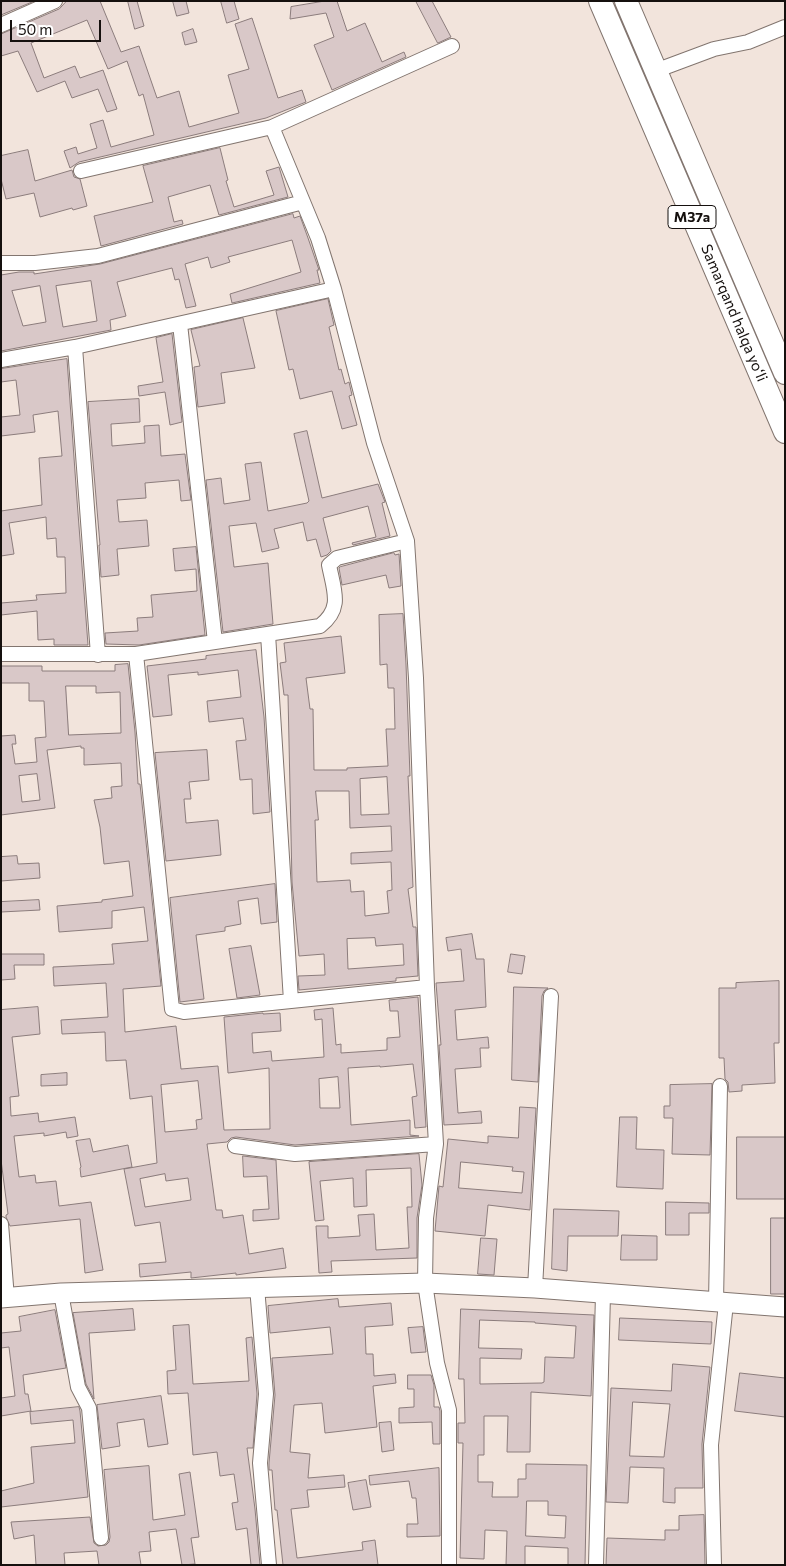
<!DOCTYPE html>
<meta charset="utf-8">
<style>
body{margin:0}
#map{position:relative;width:786px;height:1566px;overflow:hidden;background:#f2e4dc;font-family:Commissioner,sans-serif}
canvas{display:block}
.frame{position:absolute;inset:0;border:2px solid #15100e;pointer-events:none}
.scale{position:absolute;left:10px;top:20px;width:91px;height:22px;box-sizing:border-box;border:2px solid #15100e;border-top:0;padding-left:6px;font-size:15px;line-height:18px;white-space:nowrap;color:#15100e;-webkit-text-stroke:4px #fff;paint-order:stroke}
</style>
<div id="map">
<canvas width="786" height="1566"></canvas>
<div class="frame"></div>
<div class="scale">50 m</div>
</div>
<script>
const context = document.querySelector('canvas').getContext('2d');
context.lineJoin = 'round';
function fill(path, color) {
  context.fillStyle = color;
  context.fill(path, 'evenodd');
}
function strokePath(path, color, width, dash) {
  context.strokeStyle = color;
  context.lineWidth = width;
  context.lineCap = dash ? 'butt' : 'round';
  context.setLineDash(dash || []);
  context.stroke(path);
}
function write(font, color, halo, rows, align = 'center') {
  context.font = font + ' Commissioner,sans-serif';
  context.lineWidth = 5;
  context.setLineDash([]);
  context.textBaseline = 'middle';
  context.strokeStyle = halo;
  context.fillStyle = color;
  for (const [text, x, y, turn = 0] of rows) {
    context.save();
    context.translate(x, y);
    context.rotate((+turn || 0) * Math.PI / 180);
    context.textAlign = isNaN(turn) ? turn : align;
    if (halo) context.strokeText(text, 0, 0);
    context.fillText(text, 0, 0);
    context.restore();
  }
}
const building = new Path2D(`
 M1 1H32V2L1 15Z
 M67 1H100L121 52 139 46 157 98 179 91 189 127 239 113 228 75 249 69 235 24 252 18 278 98 302 90 306 102 266 118 79 162 70 168 64 151 76 147 78 154 97 148 90 124 103 120 111 147 154 135 143 94 139 96 127 61 108 69 87 20 31 43 44 78 75 66 80 78 103 70 117 109 107 112 98 89 72 98 65 81 37 92 18 51 1 56V34L59 9Z
 M128 1H137L144 26 135 29Z
 M173 1H186L189 13 177 16Z
 M221 1H234L239 19 227 23Z
 M325 1H337L347 31 365 23 382 62 404 52 406 57 332 90 314 45 334 37 326 13 290 19 291 7Z
 M416 1H432L451 37 438 43Z
 M193 29 197 42 185 45 182 33Z
 M220 148 228 180 226 181 234 207 274 195 266 171 279 167 288 197 219 215 210 185 168 197 174 222 182 220 183 224 101 246 94 216 153 202 143 166Z
 M28 150 35 181 72 170 74 177 80 179 87 206 73 210 72 208 40 217 34 193 6 199 1 179V156Z
 M293 214 294 218 300 216 308 238 319 270H317L320 283 232 303 230 294 301 272 292 240 228 257 230 262 211 268 208 257 185 264 196 306 186 308 179 279 175 280 172 268 117 282 126 316 110 320 111 330 1 351V275L19 272H34V274L100 264ZM91 281 97 321 63 327 56 286ZM40 286 46 322 23 326 12 291Z
 M328 299 334 325 329 327 339 370 341 369 345 384 349 382 352 395 349 396 357 425 342 429 332 391 300 399 293 369 289 370 276 311Z
 M243 318 255 368 221 373 225 403 198 407 194 367 200 366 191 330Z
 M172 334 182 422 170 425 165 392 139 396 138 386 163 382 156 338Z
 M67 359 77 500 88 645H54V639L38 640 37 611 1 615V603L37 600 36 595 66 593 65 557H57L56 538 47 539 46 517 9 523 14 554 1 556V511L42 505 39 458 62 456 58 411 33 415 35 432 1 436V417L20 415 16 380 1 382V369Z
 M139 399 140 422 111 424 112 446 145 443 144 426 159 425 161 456 185 454 191 500 181 501 179 480 145 483 146 498 117 500 119 522 147 520 149 546 117 549 119 575 101 577 99 545H100L88 402Z
 M307 431 322 498 378 484 385 502 382 503 390 536 353 545 352 543 376 537 368 506 323 518 331 551 327 555 321 557 316 539 307 541 303 522 274 529 279 548 262 552 256 523 229 526 234 567 268 563 273 624 223 632 206 480 221 478 224 504 250 500 245 464 261 462 268 511 307 503 309 501 294 434Z
 M196 547 205 635 139 645 106 644 105 633 138 631 137 618 153 617 151 595 197 591 196 569 175 571 173 549Z
 M394 553 395 555 399 554 401 586 389 588 386 575 342 585 339 568 340 567Z
 M403 614 406 664 410 776H408L413 887 408 889 413 927H416L418 976 396 978V981L299 990 298 976 325 975 324 954 299 956 292 882 288 695H284L280 663 286 662 284 643 341 636 345 673 306 678 310 709H313L314 770H347V768L388 766 386 729H395L394 688H388L387 664 380 665 379 615ZM387 777 389 814 361 815 360 779ZM316 791H349L350 828 391 826 392 851 351 853V864L391 862 392 890 387 891 389 913 365 916 364 891 351 892 350 880 317 882 315 820H318ZM375 938 376 946 403 944 404 965 348 969 347 939Z
 M256 650 264 717 270 812 253 814 252 779 240 780 236 741 246 740 243 718 209 722 207 701 241 697 238 670 198 675V672L168 675 172 715 153 717 147 666 206 659V656Z
 M128 664 135 732 138 784H140L161 986 123 989 125 1032 176 1026 181 1069 218 1066 224 1130 270 1129 269 1068 228 1073 224 1017 263 1013V1014L280 1013 281 1031 252 1033 253 1053 271 1051 272 1061 324 1057 322 1019 315 1020 314 1010 333 1008 336 1045 341 1044V1053L387 1050V1038L400 1037 398 1011H390L389 1000 418 997 426 1127 415 1128 412 1097 417 1096 413 1064 380 1067V1066L348 1068 351 1125 410 1120V1135L419 1136 295 1145 236 1137 231 1138 227 1142 207 1144 216 1210H222L223 1218 243 1215 249 1254 283 1248 286 1268 236 1275V1273L191 1278V1272L140 1277 139 1264 166 1262 160 1222 135 1226 124 1169 157 1163 152 1096 130 1099 126 1060 106 1061 105 1032 62 1034 61 1020 108 1017 106 983 54 986 53 967 114 964 112 944 148 941 144 907 112 911V928L59 932 57 906 102 902V900L133 896 129 861 104 864 100 827 94 800 112 798 111 787 122 786 121 763 84 765V748H81V746L47 750 55 808 1 815V736L15 735 16 744H12L15 764 37 762 35 738 46 737 44 701H29V683H1V666H42V671H115V665ZM66 686H96V693L120 692 121 733 69 735ZM37 774 40 800 22 802 19 776ZM338 1077 340 1108H320L319 1079ZM198 1081 202 1119 196 1120 197 1129 165 1132 161 1085ZM165 1174 166 1181 188 1178 191 1200 145 1207 140 1179Z
 M207 750 209 780 189 782 191 799H184L186 823 218 820 221 855 166 861 155 753Z
 M17 856 18 864 39 863 40 878 1 881V857Z
 M275 884 277 922 261 924 258 898 238 901 241 924 225 927V931L196 935 204 999 180 1002 170 898Z
 M39 900 40 910 1 912V902Z
 M472 934 476 959H484L486 1007 455 1010 457 1040 488 1037 489 1048H480L481 1067 455 1069 458 1113 481 1111 482 1123 444 1125 439 1045H441L436 983 464 981 461 949 448 951 446 938Z
 M251 946 260 995 237 998 229 949Z
 M1 954H44V965H14L15 979 1 980Z
 M511 954 525 956 522 974 508 972Z
 M779 981V1043H774L775 1083 742 1085V1091L729 1092 728 1082 725 1079 724 1058H719V988H736V983Z
 M514 987 548 988 544 991 542 996 538 1082 512 1080Z
 M38 1007 40 1034 12 1037 19 1096 10 1097 11 1116 38 1113 39 1122 75 1117 78 1136 67 1138 66 1132 44 1136V1133L14 1136 19 1177 35 1175 36 1183 56 1181 59 1206 91 1202 103 1270 85 1273 80 1219 10 1226 6 1217V1215L8 1214 1 1160V1010Z
 M67 1073V1085L41 1086V1075Z
 M712 1084 710 1155 672 1154 673 1118H664V1106H670V1085Z
 M520 1107 536 1108 530 1210 488 1205 485 1236 435 1231 439 1186 443 1187 448 1139 488 1143V1136L518 1138ZM461 1162 513 1167 512 1171 524 1172 522 1193 459 1188Z
 M620 1117H637L636 1149 664 1150 663 1189 617 1187Z
 M737 1137H785V1199H737Z
 M90 1139 93 1152 128 1145 132 1167 81 1177 80 1168 81 1167 76 1141Z
 M419 1154 422 1185 417 1218V1258L331 1261 332 1272 319 1273 316 1226H328V1238L360 1236 358 1215 374 1214 376 1250 409 1248 407 1207H412L411 1168 366 1170 367 1206 354 1207 353 1178 320 1181 324 1220 315 1221 309 1162Z
 M243 1156 276 1160 279 1219 253 1221V1210L269 1209 267 1176 244 1177Z
 M666 1202 709 1203V1213H689V1235H666Z
 M554 1209 619 1211 618 1236H568L567 1271 552 1269Z
 M771 1218H785V1294H771Z
 M622 1235 657 1236V1260H621Z
 M481 1238 497 1239 494 1275 478 1274Z
 M338 1299 339 1307 391 1303 393 1325 365 1327 366 1354H373L374 1376 395 1374 396 1383 373 1386 377 1427 325 1433 322 1403 294 1405 290 1452 310 1454 308 1478 344 1475 345 1487 307 1490 309 1507 291 1509 297 1558 363 1550 362 1542 375 1540 378 1565H283L277 1510H275L272 1470H269V1463L275 1395 272 1358 333 1354 330 1327 270 1333 268 1306Z
 M133 1309 135 1330 89 1333 94 1399 86 1384 73 1313Z
 M461 1309 594 1315 591 1396 531 1392 530 1452H507L508 1416H484V1455H478V1482H493L492 1497H518V1479H526V1464L587 1465 585 1565H568V1548L525 1546V1565H506L507 1531 485 1530 484 1559 460 1558 463 1443H458V1423H465L464 1379H459ZM480 1320 535 1322V1323L576 1326 574 1358 545 1357 544 1382 542 1383 480 1384V1358L521 1359 522 1349 479 1348ZM527 1501H548V1515L566 1516 565 1538 526 1536Z
 M55 1310 66 1368 23 1375 25 1394H28L31 1411 1 1416V1398L15 1396 9 1347 1 1348V1333L21 1331 19 1317Z
 M620 1318 712 1322 711 1344 619 1340Z
 M189 1325 193 1384 249 1381 246 1338 252 1337 257 1394 253 1448H247L255 1509 260 1565H251L247 1528 236 1530 232 1503 238 1502 234 1474 220 1476 217 1452 193 1455 188 1393 168 1394 167 1371 176 1370 173 1326Z
 M423 1327 426 1352 411 1353 408 1328Z
 M673 1364 710 1367 702 1444 703 1488H675V1503L663 1502 664 1468 630 1467 628 1503 606 1502 611 1388 671 1391ZM633 1402 670 1404 664 1457 630 1456Z
 M740 1373 785 1378V1417L735 1411Z
 M408 1375H431L434 1385V1407H439L440 1411V1444H433L432 1422 399 1423V1408L414 1407V1389H408Z
 M161 1396 168 1444 148 1447 144 1419 117 1423 120 1446 102 1449 97 1405Z
 M79 1407 80 1411 88 1497 1 1507V1491L34 1483 31 1447 75 1443 73 1420 31 1424 30 1412Z
 M391 1422 394 1450 382 1452 379 1423Z
 M149 1466 153 1520 185 1515 179 1474 190 1472 199 1537 191 1538 195 1564 182 1565 176 1529 149 1532 151 1551 139 1552 141 1565H99L97 1551 64 1553 65 1565H36L34 1535 14 1539 11 1522 90 1517 94 1543 98 1546 106 1545 109 1542 110 1537 104 1470Z
 M439 1468 440 1536 407 1537V1524H418L416 1498H412L409 1481 370 1485 369 1476Z
 M366 1480 371 1507 353 1510 348 1483Z
 M704 1515 705 1565H606L607 1538 665 1540V1530H679V1516Z`);
fill(building, '#d9c8c8');
strokePath(building, '#8b7c7c', 1);
const minor = new Path2D(`
 M1 25 55 1
 M655 71 714 49 748 42 785 27
 M272 127 318 238 334 289 374 443 407 541 416 678 427 987 436 1144 426 1218 425 1283 437 1363 449 1410V1565
 M81 171 272 127 452 46
 M1 263H35L98 256 303 202
 M180 324 215 642
 M75 347 98 655
 M1 360 75 347 334 289
 M268 634 291 1001
 M1 654H136L320 626C343 608 334 591 329 565L337 558 407 541
 M136 654 172 1009 184 1012 427 987
 M235 1146 295 1154 436 1144
 M1 1224 7 1298
 M257 1287 266 1394 260 1463 269 1565
 M535 1288 551 996
 M61 1293 78 1387 89 1408 101 1538
 M716 1302 720 1086
 M596 1565 603 1294
 M714 1565 711 1445 726 1303`);
const secondary = new Path2D(`
 M1 1298 61 1293 425 1283 535 1288 785 1307`);
const trunk = new Path2D(`
 M600 1 785 432
 M626 1 785 373`);
strokePath(minor, '#82756f', 16);
strokePath(secondary, '#82756f', 21);
strokePath(trunk, '#82756f', 24);
strokePath(minor, '#fff', 14);
strokePath(secondary, '#fff', 19);
strokePath(trunk, '#fff', 22);
for (const [x, y, w] of [
 [692,217,48]
]) {
  const box = new Path2D();
  box.roundRect(x - w / 2, y - 11.5, w, 23, 4);
  context.fillStyle = '#fff';
  context.fill(box);
  strokePath(box, '#15100e', 1);
}
write('bold 14px', '#15100e', null, [
 ["M37a",692,217]
]);
write('15px', '#15100e', '#fff', [
 ["Samarqand halqa yoʻli",734,313,67]
]);
</script>
